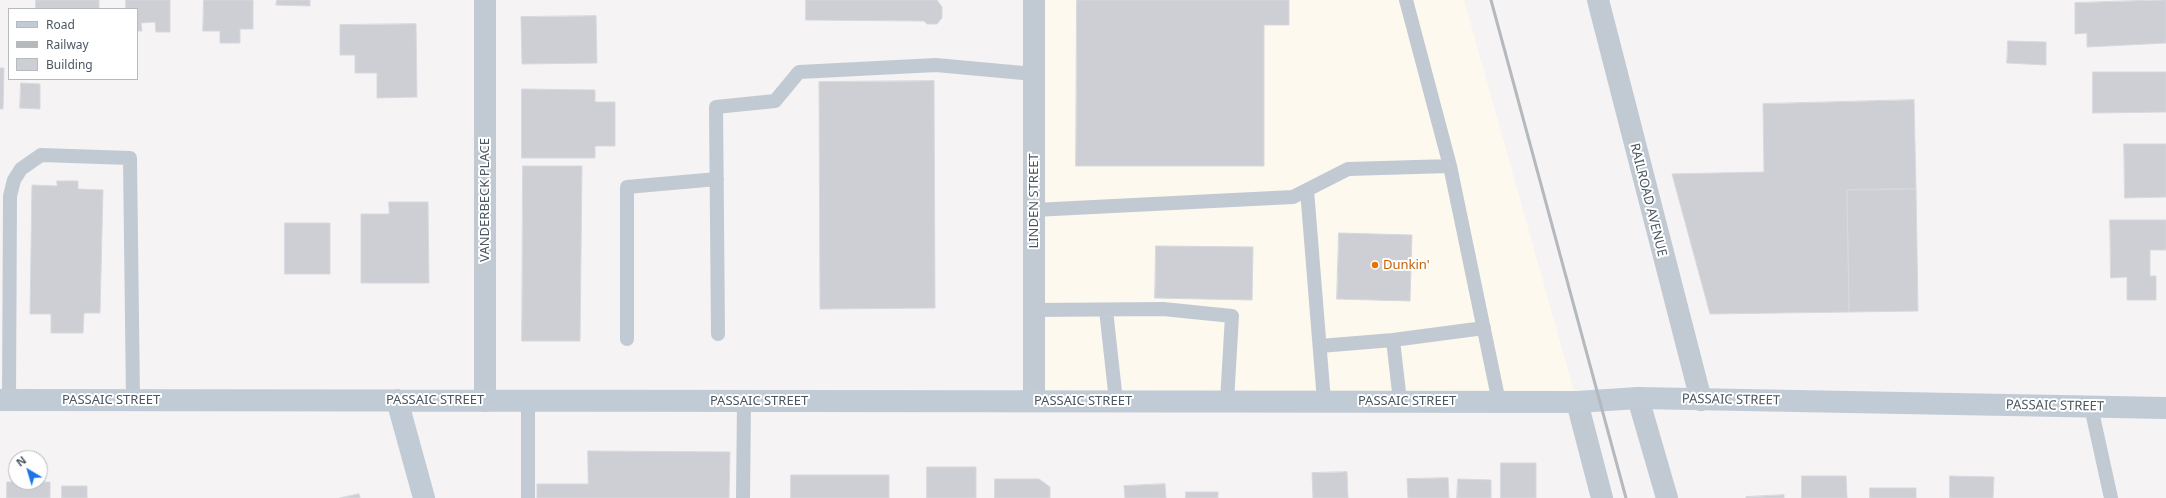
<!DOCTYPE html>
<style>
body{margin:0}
#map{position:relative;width:2166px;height:498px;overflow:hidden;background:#f5f3f3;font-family:"Noto Sans",sans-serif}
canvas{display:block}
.legend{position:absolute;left:8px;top:8px;width:130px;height:72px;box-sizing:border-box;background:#fff;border:1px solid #b7bbc0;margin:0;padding:5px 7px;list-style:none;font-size:12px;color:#4a5661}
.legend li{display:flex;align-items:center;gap:8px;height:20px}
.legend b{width:20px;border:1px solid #b7bbc0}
.north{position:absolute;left:8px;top:450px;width:40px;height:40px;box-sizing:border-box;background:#fff;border:1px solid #b7bbc0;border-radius:50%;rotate:322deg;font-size:11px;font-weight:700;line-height:16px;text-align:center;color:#4a5661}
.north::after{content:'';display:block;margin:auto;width:14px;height:18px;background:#1a73e8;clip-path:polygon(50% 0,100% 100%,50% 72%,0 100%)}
</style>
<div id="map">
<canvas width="2166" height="498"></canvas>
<ul class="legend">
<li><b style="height:5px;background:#c1cbd6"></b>Road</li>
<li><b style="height:5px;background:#b5b8bd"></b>Railway</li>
<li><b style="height:11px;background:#cdcfd5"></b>Building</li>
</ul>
<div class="north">N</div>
</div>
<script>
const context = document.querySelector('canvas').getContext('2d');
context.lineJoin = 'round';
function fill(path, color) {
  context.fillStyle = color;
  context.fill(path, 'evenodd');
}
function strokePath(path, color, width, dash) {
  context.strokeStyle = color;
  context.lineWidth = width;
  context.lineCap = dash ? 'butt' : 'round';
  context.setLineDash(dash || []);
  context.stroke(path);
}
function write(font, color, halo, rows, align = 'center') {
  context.font = font + ' "Noto Sans",sans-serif';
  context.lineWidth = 4;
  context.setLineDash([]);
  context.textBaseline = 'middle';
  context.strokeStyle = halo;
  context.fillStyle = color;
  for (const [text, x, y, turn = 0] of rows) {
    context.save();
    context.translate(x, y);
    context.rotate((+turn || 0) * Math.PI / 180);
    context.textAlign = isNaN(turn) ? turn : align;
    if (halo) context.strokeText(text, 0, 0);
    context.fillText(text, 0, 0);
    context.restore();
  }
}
fill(new Path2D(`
 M1034 0H1464L1577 402 1034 401Z`), '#fdf9ef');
const building = new Path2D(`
 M36 0H99V9H36Z
 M126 0H170V32H156L155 22 141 23 142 31H137V9H126Z
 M204 0H253V29H240V43H220V31H203Z
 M277 0H310V6L276 5Z
 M806 0H937L942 7V18L937 24H927L924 21 806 20Z
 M1077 0H1289V25H1264V166H1076Z
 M2166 0V43L2087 47V33L2075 34V3Z
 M596 16 597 63 522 64 521 17Z
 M416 24 417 97 377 98V73H355V55H340V25Z
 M2008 41 2046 42V65L2007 63Z
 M0 68H4L3 109H0Z
 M2093 72H2166V112L2093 113Z
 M934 81 935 308 820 309 819 82Z
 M21 83 40 84V109L20 108Z
 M522 89 595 90V102H615V146H595V158H522Z
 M1914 100 1916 189 1847 190 1849 312 1710 314 1672 174 1764 172 1763 104Z
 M2124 144H2166V197L2125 198Z
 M523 166H582L580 341H522Z
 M57 181H78V189L103 190 100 313H84L83 333H51V314H30L32 185 57 186Z
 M1916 189 1918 311 1849 312 1847 190Z
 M389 202H428L429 283H361V214H389Z
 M2110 220H2166V250H2150V276H2156V300H2127V277L2111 278Z
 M285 223H330V274H285Z
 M1339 233 1412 235 1410 301 1337 299Z
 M1156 246 1253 247 1252 300 1155 298Z
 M588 451 730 452 729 498H537V484H588Z
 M1501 463H1536V498H1501Z
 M927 467H976V498H927Z
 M1347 472 1348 498H1313L1312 473Z
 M791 475H889V498H791Z
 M1802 476H1846L1847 498H1802Z
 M1950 476 1994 477 1993 498H1950Z
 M1448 478 1449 498H1408L1407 479Z
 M995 479H1039L1050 487V498H995Z
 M1458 479 1491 480V498H1457Z
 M7 482H50V498H7Z
 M1165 484 1166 498H1125L1124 486Z
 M62 486H87V498H62Z
 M1870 488H1916V498H1870Z
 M1186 492H1218V498H1186Z
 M359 494 360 498H340Z
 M1784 495V498H1746V497Z`);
fill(building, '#cdcfd5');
strokePath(building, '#d7d9de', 1);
strokePath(new Path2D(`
 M1406 0 1450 166
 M1307 190 1324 401
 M1034 210 1293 197 1348 169 1450 166 1499 402
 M1034 310 1163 309 1232 316 1227 401
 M1106 310 1116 401
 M718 334 716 107 775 101 799 72 936 65 1034 74
 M627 339V187L717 179
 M1393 340 1400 401
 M1320 346 1393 340 1484 328
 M9 400 10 196 14 180 21 169 41 155 130 158 133 400
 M2091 407 2111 498
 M528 498V400
 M743 498 744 401`), '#c1cad2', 14);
strokePath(new Path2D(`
 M1598 0 1701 400
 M1638 398 1667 498
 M485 401V0
 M1034 401V0
 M1577 402 1602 498`), '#c1cad2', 22);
strokePath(new Path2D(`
 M0 400 1577 402 1638 398 2166 408
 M397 400 424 498`), '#c1cbd6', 22);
strokePath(new Path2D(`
 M1491 0 1626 498`), '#b5b8bd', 3);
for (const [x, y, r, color] of [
 [1375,265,4,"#e8710a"]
]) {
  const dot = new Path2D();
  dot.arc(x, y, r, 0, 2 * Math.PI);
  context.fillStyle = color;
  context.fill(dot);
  strokePath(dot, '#fff', 1.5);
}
write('13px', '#4a5661', '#fff', [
 ["VANDERBECK PLACE",485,200,-90],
 ["RAILROAD AVENUE",1648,200,76],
 ["LINDEN STREET",1034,201,-90],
 ["PASSAIC STREET",111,400],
 ["PASSAIC STREET",435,400],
 ["PASSAIC STREET",1731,400,1],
 ["PASSAIC STREET",759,401],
 ["PASSAIC STREET",1083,401],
 ["PASSAIC STREET",1407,401],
 ["PASSAIC STREET",2055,406,1]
]);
write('13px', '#c56008', '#fff', [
 ["Dunkin'",1383,265]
], 'left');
</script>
